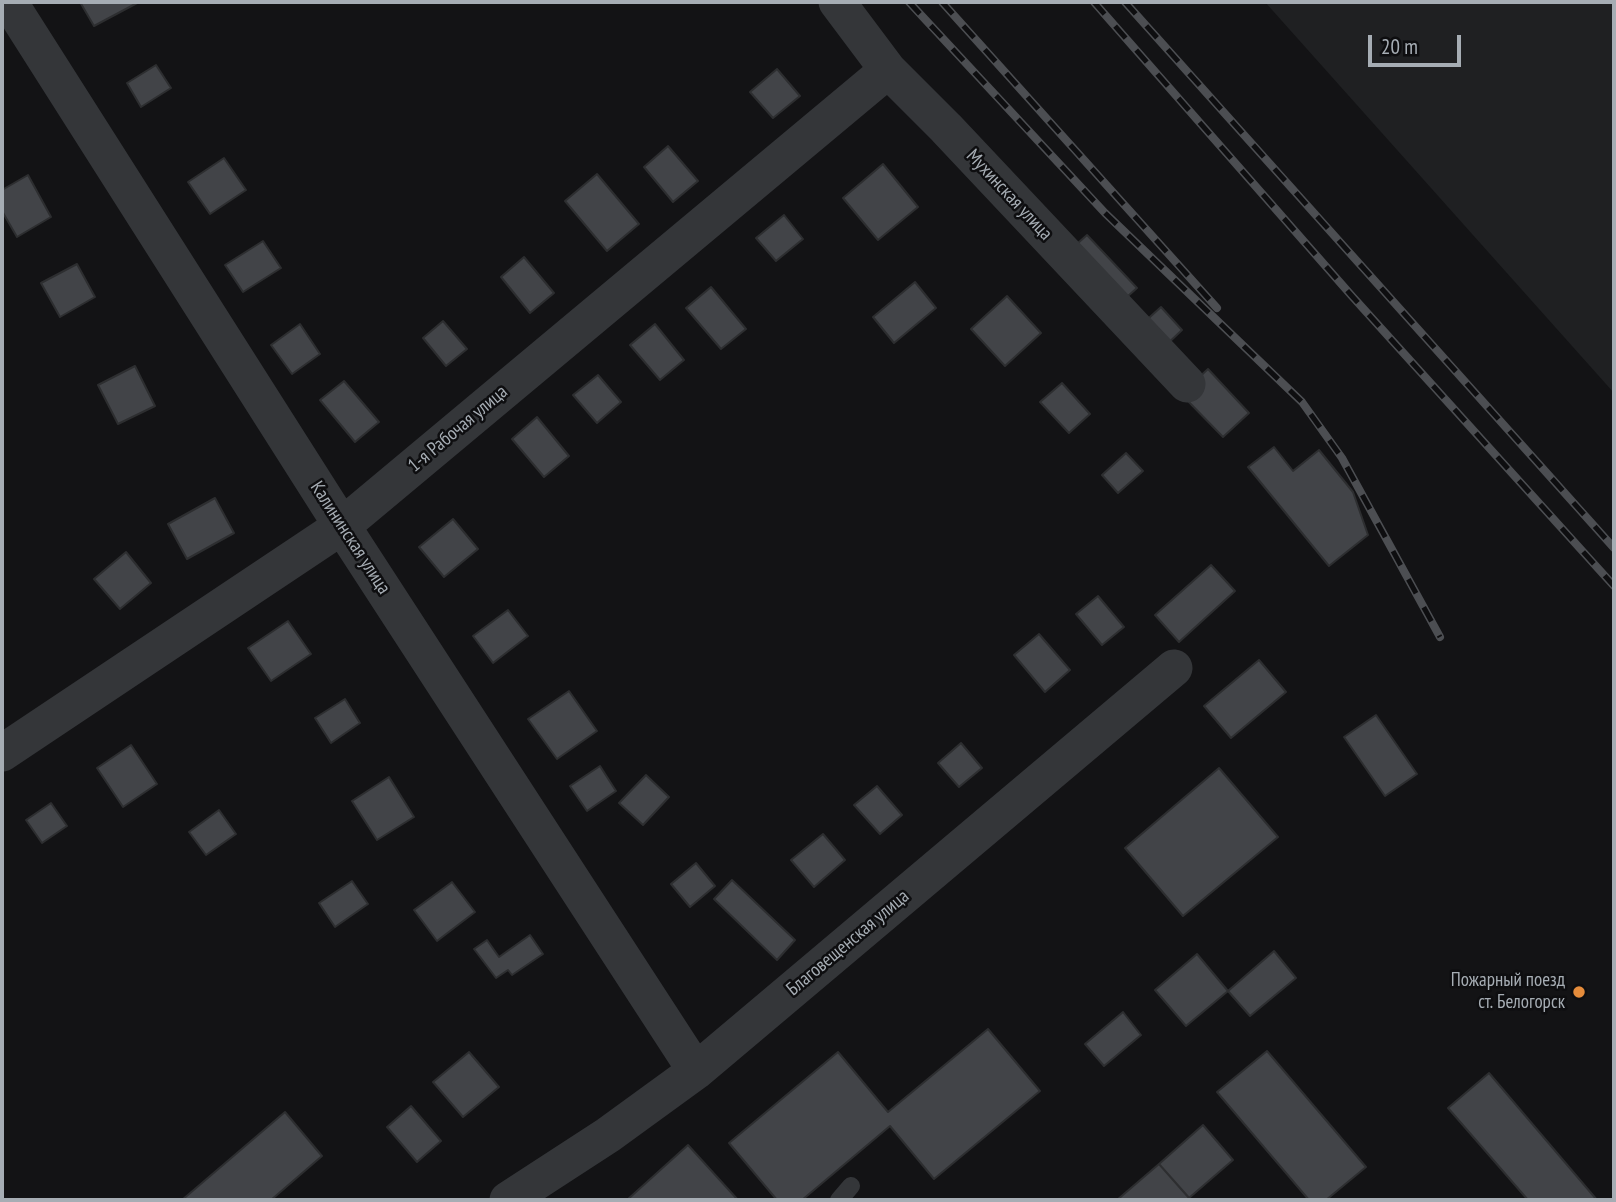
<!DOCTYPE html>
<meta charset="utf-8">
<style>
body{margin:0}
#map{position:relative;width:1616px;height:1202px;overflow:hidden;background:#131315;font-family:"PT Sans Narrow",sans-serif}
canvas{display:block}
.frame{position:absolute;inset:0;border:4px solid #a6adb4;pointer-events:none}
.scale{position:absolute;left:1368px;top:35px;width:93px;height:32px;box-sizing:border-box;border:4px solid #a6adb4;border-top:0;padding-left:9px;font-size:21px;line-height:24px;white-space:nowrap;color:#a6adb4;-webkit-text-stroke:5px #0e0e10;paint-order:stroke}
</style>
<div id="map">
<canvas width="1616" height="1202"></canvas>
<div class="frame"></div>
<div class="scale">20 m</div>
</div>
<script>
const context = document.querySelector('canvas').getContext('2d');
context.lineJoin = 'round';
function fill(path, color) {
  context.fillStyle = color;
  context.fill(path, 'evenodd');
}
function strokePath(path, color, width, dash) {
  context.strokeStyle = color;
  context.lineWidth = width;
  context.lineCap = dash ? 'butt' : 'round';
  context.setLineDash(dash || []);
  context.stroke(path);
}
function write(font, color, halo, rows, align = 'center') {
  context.font = font + ' "PT Sans Narrow",sans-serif';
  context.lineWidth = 5;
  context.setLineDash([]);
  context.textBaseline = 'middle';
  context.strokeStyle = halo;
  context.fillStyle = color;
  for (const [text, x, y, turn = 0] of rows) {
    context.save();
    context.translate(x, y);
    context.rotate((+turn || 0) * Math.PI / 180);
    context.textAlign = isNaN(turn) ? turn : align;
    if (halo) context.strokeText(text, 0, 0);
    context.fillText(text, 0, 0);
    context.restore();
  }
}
fill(new Path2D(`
 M1265 2H1614V393Z`), '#1f2022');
const building = new Path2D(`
 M80 2H139L94 26Z
 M156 65 171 88 141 107 127 83Z
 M777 69 800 96 773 118 750 92Z
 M668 146 698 181 673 202 644 167Z
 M224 158 246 190 210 214 188 182Z
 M883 164 918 207 878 240 843 198Z
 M597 174 639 224 607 251 565 201Z
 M28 175 51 217 17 237 2 211V190Z
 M784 215 803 239 776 261 756 238Z
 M1087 235 1137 288 1119 304 1069 251Z
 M263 241 281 268 243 292 225 265Z
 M524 257 554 293 530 313 501 277Z
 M77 264 95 297 60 317 41 283Z
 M915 282 936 308 894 343 873 317Z
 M711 287 746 329 721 349 686 308Z
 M1007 296 1041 333 1005 366 971 329Z
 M1161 307 1182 330 1163 348 1141 325Z
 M443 321 467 349 446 366 423 338Z
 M300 324 320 354 292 374 271 345Z
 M655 324 684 360 660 380 630 345Z
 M135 366 155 406 118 424 98 385Z
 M1208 369 1249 413 1223 437 1181 394Z
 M598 375 621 402 597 423 573 395Z
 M344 381 379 422 355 442 320 400Z
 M1062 383 1090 414 1069 433 1040 402Z
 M537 417 569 456 544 477 512 439Z
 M1274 447 1293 471 1319 450 1353 492 1368 535 1329 566 1248 467Z
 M1126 453 1143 471 1118 493 1102 475Z
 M215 498 234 533 187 559 168 524Z
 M453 519 478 549 444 577 419 547Z
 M126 552 151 583 120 609 94 579Z
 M1211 565 1235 591 1179 642 1155 615Z
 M1098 596 1124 627 1102 645 1076 614Z
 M508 610 528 636 493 663 473 636Z
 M288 621 311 654 271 681 248 648Z
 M1039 634 1070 670 1045 692 1014 655Z
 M1259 660 1286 692 1231 738 1204 706Z
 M569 691 597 731 557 759 528 719Z
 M345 699 360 723 331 743 315 718Z
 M1376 715 1417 774 1385 796 1344 737Z
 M961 743 982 768 959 787 938 763Z
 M131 745 157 784 123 807 97 768Z
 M600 766 616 791 587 811 570 786Z
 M1219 768 1278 837 1183 916 1125 848Z
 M646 775 669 797 643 825 619 803Z
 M389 777 414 817 377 840 352 801Z
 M877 786 902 815 880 834 854 805Z
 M51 803 67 826 42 843 26 820Z
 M219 810 236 834 206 855 189 832Z
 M823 834 845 860 814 887 791 860Z
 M696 863 715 886 690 907 671 884Z
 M732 880 795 940 777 960 714 899Z
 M352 881 368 904 335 927 319 903Z
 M452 882 475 912 437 941 414 910Z
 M530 935 543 954 512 975 508 970 496 978 474 949 487 940 499 957Z
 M1274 951 1296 978 1250 1016 1228 991Z
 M1197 954 1228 991 1186 1026 1155 990Z
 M1123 1012 1141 1035 1104 1066 1085 1044Z
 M988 1029 1040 1091 934 1179 890 1126 802 1200H777L729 1143 838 1052 888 1112Z
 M1267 1051 1366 1167 1326 1200H1309L1217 1092Z
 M469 1052 499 1087 463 1117 433 1082Z
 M1489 1073 1597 1200H1528L1448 1108Z
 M411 1106 441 1141 417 1162 387 1127Z
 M285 1112 322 1156 271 1200H182Z
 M1203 1125 1233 1160 1189 1198 1159 1164Z
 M688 1145 738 1200H627Z
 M1159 1164 1191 1200H1117Z`);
fill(building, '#424448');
strokePath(building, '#2d2e30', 2);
strokePath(new Path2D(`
 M839 1200 851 1186`), '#343639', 18);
strokePath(new Path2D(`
 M9 2 342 526 696 1071
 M837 2 888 70 946 128 1187 384
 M2 753 342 526 888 70
 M508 1200 608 1135 696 1071 1174 668`), '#343639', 37);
const rail = new Path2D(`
 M909 2 1105 213 1302 402 1342 458 1440 637
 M942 2 1217 308
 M1094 2 1351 295 1614 586
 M1125 2 1614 548`);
strokePath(rail, '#4c4e52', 8);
strokePath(rail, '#0e0e10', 5, [16]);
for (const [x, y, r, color] of [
 [1579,992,7,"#e58c3b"]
]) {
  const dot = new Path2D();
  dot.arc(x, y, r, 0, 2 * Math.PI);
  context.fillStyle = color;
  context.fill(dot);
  strokePath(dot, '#0e0e10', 2.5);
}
write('19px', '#a6adb4', '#0e0e10', [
 ["Мухинская улица",1009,195,47],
 ["1-я Рабочая улица",458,429,-40],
 ["Калининская улица",350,538,57],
 ["Благовещенская улица",848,943,-40]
]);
write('19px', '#a6adb4', '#0e0e10', [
 ["Пожарный поезд",1565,981],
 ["ст. Белогорск",1565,1003]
], 'right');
</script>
